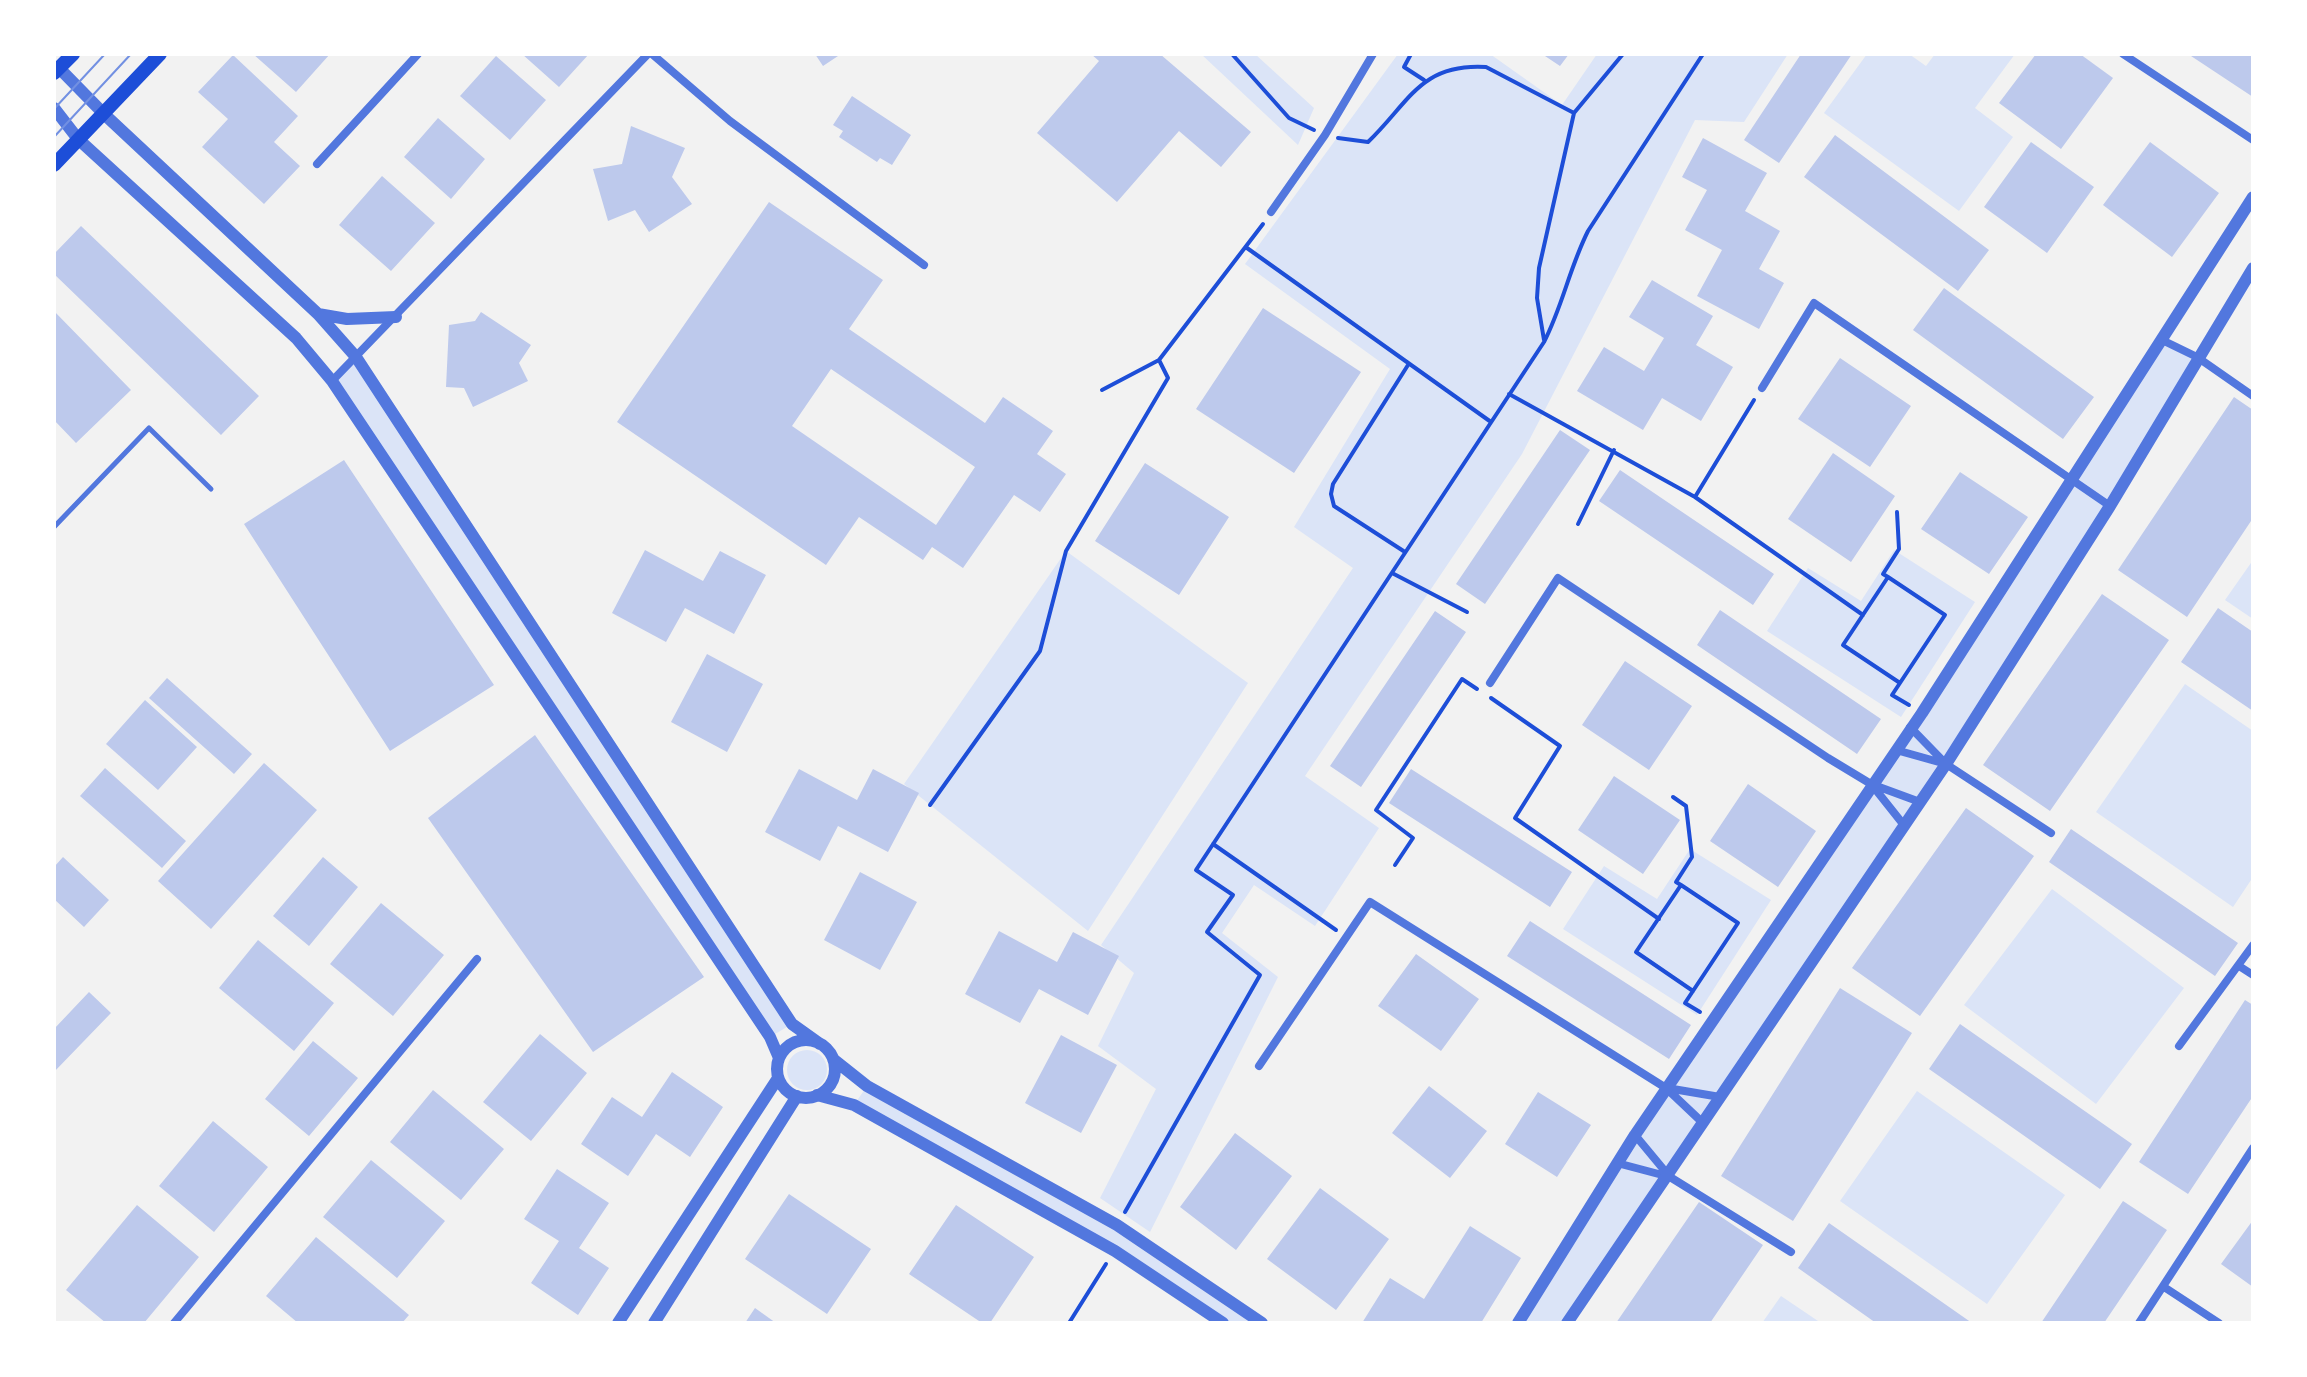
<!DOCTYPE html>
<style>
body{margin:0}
#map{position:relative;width:2307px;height:1377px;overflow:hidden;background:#f2f2f2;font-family:"IBM Plex Sans",sans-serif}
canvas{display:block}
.frame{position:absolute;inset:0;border:56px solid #fff;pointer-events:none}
</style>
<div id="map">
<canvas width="2307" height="1377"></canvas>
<div class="frame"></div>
</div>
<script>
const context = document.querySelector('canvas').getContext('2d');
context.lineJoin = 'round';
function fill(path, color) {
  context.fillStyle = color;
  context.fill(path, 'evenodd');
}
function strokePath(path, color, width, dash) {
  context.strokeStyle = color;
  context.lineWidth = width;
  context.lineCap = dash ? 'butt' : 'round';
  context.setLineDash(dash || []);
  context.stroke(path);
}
fill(new Path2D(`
 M1201 54H1255L1314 108 1298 145Z
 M1398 54H1490L1562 105 1597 54H1788L1744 122 1695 120 1522 454 1305 776 1379 828 1315 926 1254 885 1222 933 1278 977 1150 1232 1100 1198 1156 1089 1098 1046 1134 973 1101 945 1353 568 1294 527 1390 369 1245 264Z
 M1867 54H1909L1926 66 1935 54H2015L1975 108 2013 137 1959 211 1824 113Z
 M2162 340 2197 357 2110 506 1567 1323H1518L1712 1020Z
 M356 357 792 1024 770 1037 332 381Z
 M1894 550 1975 602 1901 717 1767 631 1808 568 1861 601Z
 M1066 551 1248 683 1088 931 904 784Z
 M2253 560V619L2225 600Z
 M2185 684 2253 731V877L2233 907 2096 812Z
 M1690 849 1771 900 1697 1015 1563 929 1604 866 1657 899Z
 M2052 889 2184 988 2096 1104 1964 1005Z
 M787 1070a20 20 0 1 1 40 0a20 20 0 1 1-40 0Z
 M867 1086 1117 1225 1262 1323H1223L1114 1251 854 1105Z
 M1917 1091 2065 1195 1987 1304 1840 1201Z
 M1781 1296 1821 1323H1762Z`), '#dbe4f7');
fill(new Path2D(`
 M253 54H330L296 92Z
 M522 54H589L559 87Z
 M815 54H841L823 66Z
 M1091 54H1160L1251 132 1221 167 1179 131 1117 202 1037 133 1099 61Z
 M1542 54H1569L1560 66Z
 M1801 54H1852L1779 163 1744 140Z
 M2036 54H2080L2113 78 2061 149 1999 103Z
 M2188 54H2253V97Z
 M233 55 298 116 274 142 300 166 264 204 202 147 228 119 198 92Z
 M496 56 546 100 510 140 460 96Z
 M852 96 911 135 892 165 880 158 877 162 839 137 843 131 833 125Z
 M438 118 485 159 451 199 404 157Z
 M631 126 685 148 672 177 692 204 649 232 635 210 608 221 593 169 622 164Z
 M1835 135 1989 250 1958 291 1804 177Z
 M1703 138 1767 173 1745 211 1780 231 1759 269 1784 283 1759 329 1697 296 1722 250 1685 230 1707 190 1682 177Z
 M2031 142 2094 187 2047 253 1984 207Z
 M2150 142 2219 193 2172 257 2103 205Z
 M382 176 435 223 391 271 339 225Z
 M769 202 883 280 849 329 985 423 1003 397 1053 431 1037 454 1066 474 1040 512 1014 495 963 568 932 547 923 560 859 517 826 565 617 422ZM831 369 975 467 936 525 792 426Z
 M81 226 259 396 221 435 54 274V254Z
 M1652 280 1713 316 1696 345 1733 367 1701 421 1662 398 1643 430 1577 391 1604 347 1644 371 1664 338 1629 317Z
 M1944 288 2094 397 2063 439 1913 330Z
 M1263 308 1361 372 1294 473 1196 409Z
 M54 311 131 390 76 443 54 420Z
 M481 312 531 345 519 363 528 381 473 407 464 388 446 387 449 325 475 321Z
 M1840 358 1911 406 1870 467 1798 419Z
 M2234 397 2253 410V518L2187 617 2118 570Z
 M1560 430 1590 450 1485 604 1456 584Z
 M1833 453 1895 496 1851 562 1788 519Z
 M344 460 494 685 390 751 244 524Z
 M1145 463 1229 517 1179 595 1095 541Z
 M1620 470 1774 574 1753 605 1599 501Z
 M1960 472 2028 517 1989 574 1921 529Z
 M645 550 703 581 720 551 766 575 734 634 685 608 666 642 612 613Z
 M2102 594 2169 640 2050 811 1983 765Z
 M2218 608 2253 632V711L2181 662Z
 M1720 610 1881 719 1857 754 1697 645Z
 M1435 611 1466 632 1361 787 1330 766Z
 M707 654 763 684 727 752 671 722Z
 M1625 661 1692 706 1649 770 1582 725Z
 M167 678 252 754 234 774 149 698Z
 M145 700 197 747 158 790 106 744Z
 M535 735 704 977 593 1052 428 818Z
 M264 763 317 810 211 929 158 881Z
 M105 768 186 841 162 868 80 796Z
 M799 769 857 800 873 769 919 793 888 852 838 826 820 861 765 832Z
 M1411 769 1572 872 1550 907 1389 803Z
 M1614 776 1680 820 1643 874 1578 830Z
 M1748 784 1816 831 1778 887 1710 841Z
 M1966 808 2034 856 1920 1016 1852 968Z
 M2071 829 2238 943 2215 976 2049 862Z
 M63 857 109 900 84 927 54 899V867Z
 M323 857 358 887 309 946 273 916Z
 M860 872 917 902 880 970 824 940Z
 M381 903 444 955 393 1016 330 964Z
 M1530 921 1691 1025 1669 1059 1507 956Z
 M999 931 1057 962 1073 932 1119 956 1088 1015 1039 989 1020 1023 965 994Z
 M258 940 334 1003 294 1051 219 988Z
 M1416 954 1479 999 1441 1051 1378 1006Z
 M1840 988 1912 1033 1793 1221 1721 1176Z
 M89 992 111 1013 54 1072V1029Z
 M2245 1000 2253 1005V1096L2188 1194 2139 1162Z
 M1960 1024 2132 1144 2100 1189 1929 1069Z
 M540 1034 587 1073 531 1141 483 1102Z
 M1061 1035 1117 1065 1081 1133 1025 1103Z
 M313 1041 358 1078 309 1136 265 1099Z
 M672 1072 723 1107 690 1157 656 1134 628 1176 581 1144 612 1097 642 1117Z
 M1429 1086 1487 1131 1450 1178 1392 1133Z
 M433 1090 504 1149 461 1200 390 1142Z
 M1538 1092 1591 1125 1557 1177 1505 1144Z
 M213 1121 268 1167 214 1232 159 1186Z
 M1235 1133 1292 1176 1236 1250 1180 1207Z
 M371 1160 445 1221 397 1278 323 1217Z
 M557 1169 609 1203 579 1248 609 1268 578 1315 531 1283 559 1241 524 1219Z
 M1320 1188 1389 1239 1336 1310 1267 1259Z
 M789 1194 871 1249 827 1314 745 1259Z
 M2123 1201 2167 1230 2104 1323H2041Z
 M1699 1202 1763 1245 1710 1323H1616Z
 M137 1205 199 1257 144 1323H106L66 1290Z
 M956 1205 1034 1257 990 1323H982L909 1274Z
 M2253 1220V1287L2221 1264Z
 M1829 1223 1972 1323H1876L1798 1268Z
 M1470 1226 1521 1258 1481 1323H1362L1390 1278 1424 1299Z
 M316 1237 409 1315 402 1323H298L266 1296Z
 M755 1308 776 1323H745Z`), '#bdc9ec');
strokePath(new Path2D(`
 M1232 54 1289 118 1314 130
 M1411 54 1404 67 1424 80
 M1338 138 1368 142C1409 103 1420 63 1486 67L1574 113
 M1247 248 1491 422
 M1544 340 1537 298 1539 268 1574 113 1623 54
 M1102 390 1159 360 1263 224
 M1509 394 1695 497 1863 615
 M1695 497 1754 400
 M1897 512 1899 549 1883 574 1888 577 1843 645 1900 683
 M1578 524 1614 450
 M1405 552 1334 506 1331 494 1333 484 1408 365
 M1392 573 1467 612
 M1888 577 1945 615 1892 695 1909 705
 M1491 698 1560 746 1515 818 1659 919
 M1673 797 1686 806 1692 857 1676 882 1681 885 1636 952 1693 991
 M930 805 1040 651 1066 551 1168 378 1159 360
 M1213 844 1336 930
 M1395 865 1413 838 1376 810 1462 679 1477 689
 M1681 885 1738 923 1685 1003 1700 1012
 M1125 1212 1260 975 1207 932 1233 895 1196 870 1544 342C1563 305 1569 269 1588 231L1703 54
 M1069 1323 1106 1264`), '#1d4ed8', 4);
strokePath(new Path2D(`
 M54 527 149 428 211 489`), '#5277de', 5);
strokePath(new Path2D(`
 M652 54 730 121 924 265
 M2123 54 2253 140
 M317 164 418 54
 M1271 212 1325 135 1373 54
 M2162 340 2197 357 2253 396
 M332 381 648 54
 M1762 388 1814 303 2110 506
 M1490 683 1558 578 1828 758 1871 784 1920 802
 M1910 727 1946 764 2051 833
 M1896 750 1946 764
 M1872 785 1903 824
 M2239 966 2253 975
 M2179 1046 2253 945
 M1259 1066 1370 902 1666 1088 1703 1123
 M1667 1088 1720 1097
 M1635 1135 1669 1176
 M1617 1163 1670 1177 1791 1252
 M2164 1287 2219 1323
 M174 1323 477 959
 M2139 1323 2253 1148`), '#5277de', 8);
strokePath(new Path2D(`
 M59 68 104 114 318 314 356 357 792 1024 820 1044
 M54 108 78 139 296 338 332 381 770 1037 779 1058
 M318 314 347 319 396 317
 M777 1069a29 29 0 1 1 58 0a29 29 0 1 1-58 0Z
 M833 1059 867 1086 1117 1225 1262 1323
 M817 1095 854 1105 1115 1251 1223 1323
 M618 1323 778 1078
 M654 1323 797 1096
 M1518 1323 1635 1135 1922 713 2253 197
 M1567 1323 1946 764 2110 506 2253 268`), '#5277de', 12);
strokePath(new Path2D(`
 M54 73 73 54
 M54 165 160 54`), '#1d4ed8', 14);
strokePath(new Path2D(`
 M54 109 105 54
 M54 137 131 54`), '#7290e2', 2);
</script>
